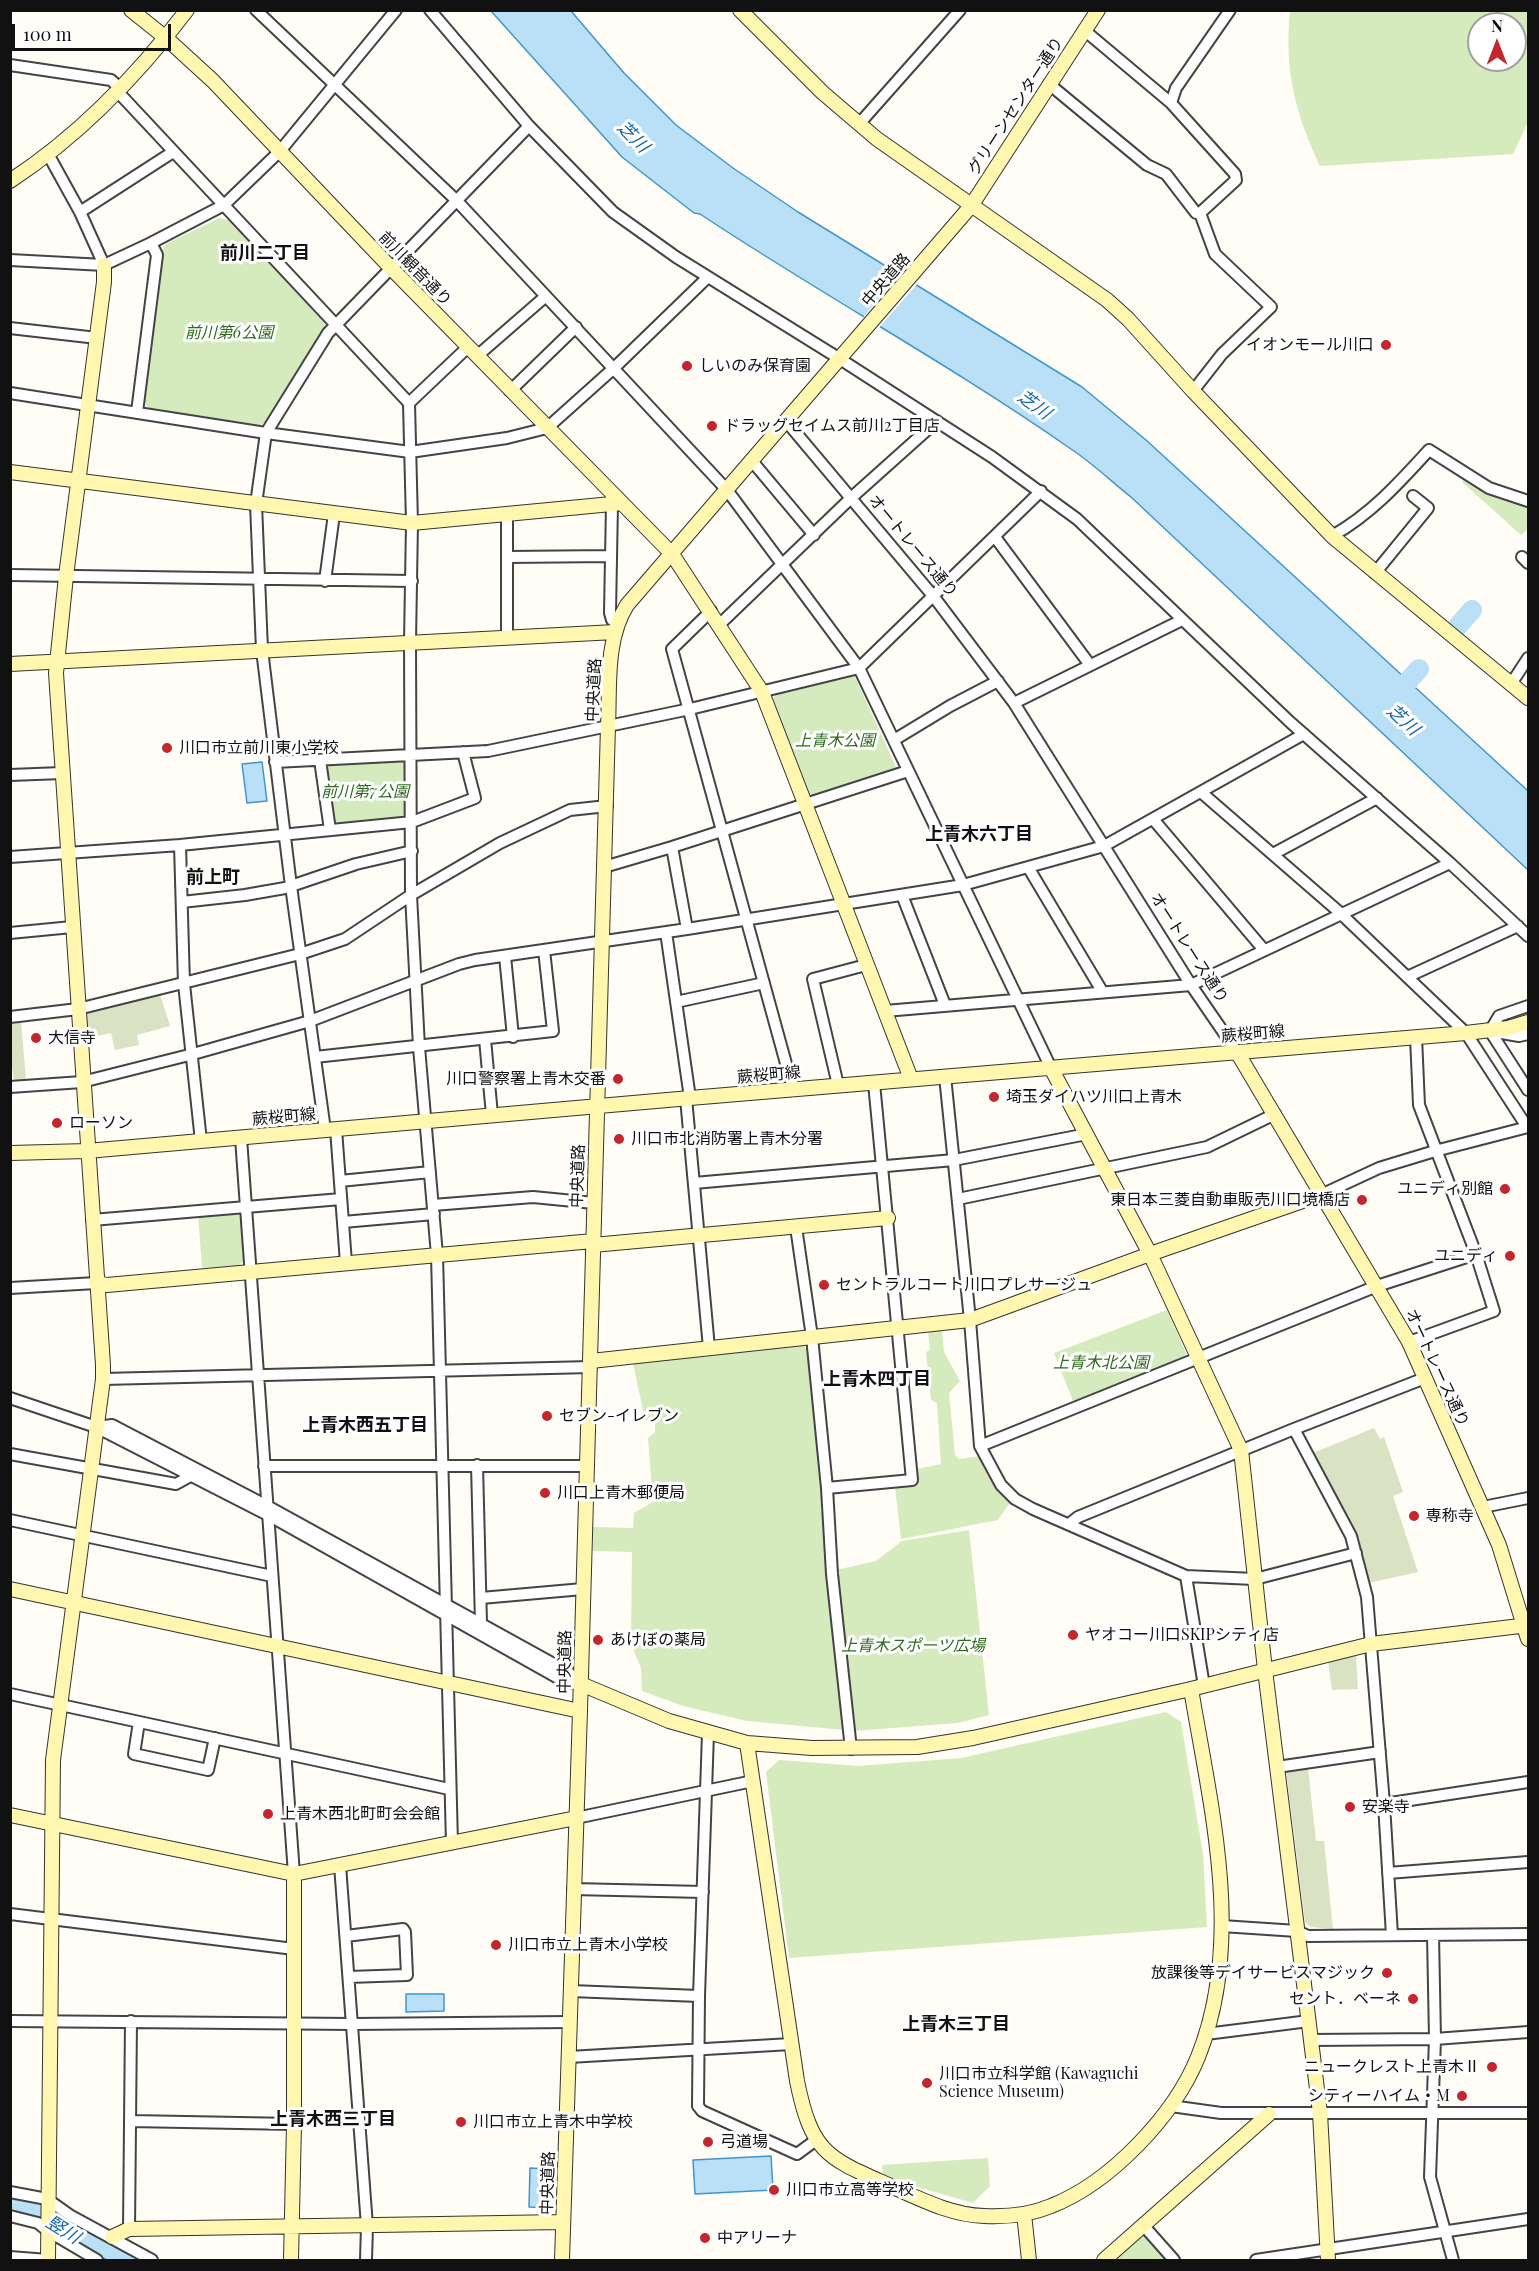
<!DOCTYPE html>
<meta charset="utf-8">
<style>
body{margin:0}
#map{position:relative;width:1539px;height:2271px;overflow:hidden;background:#fffdf5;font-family:"Playfair Display",serif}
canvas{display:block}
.frame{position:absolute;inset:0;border:12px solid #111;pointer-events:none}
.north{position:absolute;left:1467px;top:12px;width:60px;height:60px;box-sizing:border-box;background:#fff;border:2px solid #a0a0a0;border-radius:50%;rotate:0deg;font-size:16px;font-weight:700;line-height:24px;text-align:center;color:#111}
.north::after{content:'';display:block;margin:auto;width:21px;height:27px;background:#c4262e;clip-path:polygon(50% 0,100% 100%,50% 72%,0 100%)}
.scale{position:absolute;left:12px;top:24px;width:159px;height:27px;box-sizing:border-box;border:3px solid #111;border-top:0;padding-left:8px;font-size:18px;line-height:21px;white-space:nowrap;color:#111;-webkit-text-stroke:4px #fff;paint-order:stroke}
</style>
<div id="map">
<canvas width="1539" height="2271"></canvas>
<div class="frame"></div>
<div class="north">N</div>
<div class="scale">100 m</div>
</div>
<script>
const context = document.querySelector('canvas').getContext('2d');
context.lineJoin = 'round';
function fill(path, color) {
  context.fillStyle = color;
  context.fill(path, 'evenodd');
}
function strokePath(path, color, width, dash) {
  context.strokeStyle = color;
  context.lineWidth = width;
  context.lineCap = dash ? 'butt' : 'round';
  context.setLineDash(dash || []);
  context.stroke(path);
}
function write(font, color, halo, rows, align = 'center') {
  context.font = font + ' "Playfair Display","Noto Sans JP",serif';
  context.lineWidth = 6;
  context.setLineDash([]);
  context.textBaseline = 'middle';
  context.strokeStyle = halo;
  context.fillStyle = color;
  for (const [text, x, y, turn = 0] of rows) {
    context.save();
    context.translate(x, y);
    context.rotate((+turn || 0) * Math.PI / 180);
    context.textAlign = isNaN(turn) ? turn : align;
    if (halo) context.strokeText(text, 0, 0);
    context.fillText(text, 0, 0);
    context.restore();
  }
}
fill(new Path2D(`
 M1290 11H1528V122L1513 154 1320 166C1295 113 1284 69 1290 11ZM1479 24H1515V60H1479Z
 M219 218 229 220 325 322 324 330 265 422 260 425 149 408 144 402 162 250 166 244Z
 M1465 479 1490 493 1528 506V529L1521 535 1462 482Z
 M850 676 855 677 896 767 892 771 814 796 807 793 772 699 777 693Z
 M403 758 406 762V816L401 819 335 825 332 823 323 766 326 764Z
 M234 1212 241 1217 244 1260 239 1266 202 1268 198 1215Z
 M1167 1310 1186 1353 1185 1358 1073 1401 1054 1353Z
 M942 1330 944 1352 960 1381 949 1393 955 1455 959 1459 980 1456C984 1475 997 1489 1010 1502L998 1520 901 1539 895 1487 917 1484V1469L941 1464 937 1403 931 1400 926 1352 930 1350 928 1331Z
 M802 1345 809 1350 845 1730 747 1721 683 1706 642 1691 641 1668 631 1644 632 1552 593 1551V1527L633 1528 634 1513 653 1502 648 1438 655 1432V1421L645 1420 633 1363Z
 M969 1530 989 1715 958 1723 853 1731 836 1570 876 1561 902 1541Z
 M1166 1712 1181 1722 1203 1854 1207 1927 789 1958 766 1772 779 1760 858 1766 961 1758Z
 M988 2158 990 2186 973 2203 883 2177 882 2165Z
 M1141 2234H1145L1168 2260H1111Z`), '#d5ebbd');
fill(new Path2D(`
 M160 994 170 1026 137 1035 139 1045 115 1050 111 1033 87 1038 84 1019 89 1013Z
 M21 1021 26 1080H14L11 1060 10 1022Z
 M1374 1428 1380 1439 1384 1437 1403 1492 1393 1496 1418 1572 1368 1583 1356 1534 1313 1453Z
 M1356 1655 1358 1689 1332 1690 1328 1661Z
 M1308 1768 1316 1841H1324L1333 1929 1311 1927 1305 1922 1286 1770Z`), '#d9e3c4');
const water = new Path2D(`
 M491 11H571L624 73 676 125 733 168 798 212 1082 387 1146 440 1528 791V870L1131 497C1111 481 1092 463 1071 449 951 365 822 295 700 214L694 213 622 157Z
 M262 762 267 801 247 803 242 764Z
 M406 1994H444V2011L406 2012Z
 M771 2156 773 2190 695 2194 693 2160Z
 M530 2168 549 2169 548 2208 529 2207Z
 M10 2196 41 2201 145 2260H107L56 2233 11 2212Z`);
fill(water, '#b9e0f7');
strokePath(water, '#3f96cf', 1.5);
fill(new Path2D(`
 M901 272 918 283 878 329 862 319Z`), '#fffdf5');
strokePath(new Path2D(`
 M1458 626 1472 610
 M1391 700 1419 669`), '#b9e0f7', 20);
const street = new Path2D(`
 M256 10 457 201 727 490 859 668 1051 1068
 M430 10 529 126 613 212 676 257 840 359 992 457 1077 519 1290 722 1450 863 1528 936
 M1084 30 1171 103 1235 174 1236 180 1200 213 1215 254 1271 307 1222 354 1193 391
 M10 65 111 80 121 89
 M1049 84 1147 165 1166 174 1196 213H1200
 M118 92 409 403
 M1171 103 1176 88 1230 10
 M859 124 960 10
 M48 154 80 212 104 265
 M80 212 173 152
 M10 260 104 265 151 243 224 205 280 151 396 10
 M10 328 97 338
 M477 356 546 296
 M510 391 576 327
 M10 393 266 433 410 452 507 438 547 428 614 368 708 277
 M137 412 157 255 151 243
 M786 421 934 597 1014 703 1191 985 1237 1052
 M752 461 814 535
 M612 504 610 613 612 620 618 623
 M507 514V638
 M1332 536C1371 514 1399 483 1429 450L1489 488 1528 501
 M995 537 1090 665
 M507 557 611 556
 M1522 557 1528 563
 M1375 573 1428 508 1413 496
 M10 575 412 581
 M325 581 334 514
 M711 611 672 649 793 1089
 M719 625 851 498 937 421
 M1511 684 1528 658
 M1014 703 1182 620
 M894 740 950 706 998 681
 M320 760 330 830
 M275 762 488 751 690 709 859 668 1041 491
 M10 775 62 773
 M1202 793 1338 911 1466 1033 1527 1127
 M1153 819 1264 950
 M180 845 184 984 201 1141
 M672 847 687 929
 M1273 854 1377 798
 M10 857 180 845 412 822 475 798 463 752
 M604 867 672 847 908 771
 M1028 867 1102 991
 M902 895 945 1005
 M182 902 245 895 285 888 356 864 412 851
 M666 932 690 1098
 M10 933 72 927
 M505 956 513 1037
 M1407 977 1518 926
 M676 1002 764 983
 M1528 1006 1499 1016 1490 1031 1519 1036 1528 1034
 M885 1011 1191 985 1450 863
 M10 1017 78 1009 300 954 345 939 411 895 500 843 570 810 607 806
 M1490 1031 1528 1090
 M485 1039 492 1115
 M315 1057 553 1031 544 950
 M945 1076 970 1320 980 1446 1001 1485 1015 1499 1033 1509 1186 1576 1255 1579 1356 1553
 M838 1085 813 979 866 965
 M10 1087 82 1082 193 1054 310 1021 459 964 475 960 687 929 963 885 1104 846 1304 734
 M686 1098 709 1348
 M336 1129 346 1263
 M325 1130 291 886 262 650 256 504 266 433 328 333 529 126
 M241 1138 294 1874
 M340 1181 430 1172
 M694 1183 954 1160 1087 1134
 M1323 1194 1379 1168 1435 1151 1528 1127
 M958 1199 1207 1147 1275 1114
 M433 1205 533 1197 594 1203
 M92 1220 341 1199
 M343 1222 434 1214
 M796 1227 812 1337 827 1488 912 1480 874 1083
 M10 1288 96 1283
 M1409 1342 1494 1311 1476 1254 1419 1105 1416 1037
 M103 1379 591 1367
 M10 1398 96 1427 268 1515 565 1682 581 1684
 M96 1427 112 1425 267 1506 568 1672 580 1684
 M1294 1429 1425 1378
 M980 1446 1377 1286 1476 1254
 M10 1454 176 1484 194 1474
 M477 1465 481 1623 479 1626
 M264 1466H586
 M827 1488 832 1574 851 1749
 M1483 1507 1528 1498
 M10 1520 272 1576
 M1069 1524 1078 1517 1294 1429 1351 1536 1367 1597 1384 1804 1392 1935
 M1186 1576 1204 1686
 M481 1598 583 1589
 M10 1694 449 1789
 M139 1722 134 1754 208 1770 215 1738
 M708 1733 699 1996 698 2106 702 2111 797 2154 816 2140
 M1277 1767 1380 1752
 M1384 1804 1528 1782
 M576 1818 753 1781
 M452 1843 437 1255 419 1047 411 895 410 642 412 523 409 403 468 347
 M340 1865 367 2226 366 2260
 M1388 1873 1528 1862
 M573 1889 703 1892
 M10 1914 294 1949
 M1222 1926 1297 1931 1308 1936 1528 1934
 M1433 1935 1435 2039 1430 2177 1453 2260
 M346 1936 403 1929 405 1932 407 1975 349 1977
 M571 1991 699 1996
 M10 2021 353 2024 570 2022
 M1206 2034 1309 2021
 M1311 2040 1435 2039 1528 2032
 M569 2057 791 2044
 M1171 2106 1221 2113H1528
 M130 2121 294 2124
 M10 2192 47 2199 71 2216 152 2260
 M10 2216 38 2223 48 2231 97 2260
 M1143 2225 1174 2260
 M129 2229 131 2021
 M10 2257 48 2260
 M1256 2260 1528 2219`);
const secondary = new Path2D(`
 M131 10 166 38 213 81 391 268 672 554 762 692 911 1079
 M740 10 823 93 877 139 1107 300 1128 319 1193 391 1332 536 1528 698
 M10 181C80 135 137 76 187 10
 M10 472 412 523 622 503
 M10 664 615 632
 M1237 1052 1409 1342 1499 1545 1528 1639
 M1051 1068 1150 1254 1241 1450 1265 1670 1320 2113 1328 2260
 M10 1153 87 1151 690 1098 1466 1033 1508 1028 1528 1022
 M593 1245 888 1218
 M96 1283 107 1285 593 1241
 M591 1361 970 1320 1150 1254 1323 1194
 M10 1589 580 1711
 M581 1684 669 1721 747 1743 812 1748 917 1747 973 1738 1191 1689 1371 1644 1528 1625
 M747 1743 797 2081C812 2155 828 2158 893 2187 922 2200 952 2215 984 2216 1006 2217 1030 2215 1051 2206 1110 2183 1174 2116 1198 2057 1245 1940 1211 1809 1191 1689
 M10 1815 294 1874 576 1818
 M1024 2214 1029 2260
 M112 2237 129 2229 563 2222
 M48 2260 53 1760 103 1379V1365L56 673 66 576 104 282V265
 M291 2260 294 2124V1874
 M562 2260 580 1711 608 726C610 687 605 640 627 605L971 206 1098 10
 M1104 2260 1269 2114`);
strokePath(street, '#444', 14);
strokePath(secondary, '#333', 16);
strokePath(street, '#fff', 10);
strokePath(secondary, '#fff6b0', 14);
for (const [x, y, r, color] of [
 [1386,345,6,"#c4262e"],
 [687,366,6,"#c4262e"],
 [712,426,6,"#c4262e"],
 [167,748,6,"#c4262e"],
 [36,1038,6,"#c4262e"],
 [618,1079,6,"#c4262e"],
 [994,1097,6,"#c4262e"],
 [57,1123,6,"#c4262e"],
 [619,1139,6,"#c4262e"],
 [1505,1189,6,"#c4262e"],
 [1362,1200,6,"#c4262e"],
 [1510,1256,6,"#c4262e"],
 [824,1285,6,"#c4262e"],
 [547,1416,6,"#c4262e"],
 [545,1493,6,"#c4262e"],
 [1414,1516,6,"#c4262e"],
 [1073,1635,6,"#c4262e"],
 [598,1640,6,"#c4262e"],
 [1350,1807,6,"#c4262e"],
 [268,1814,6,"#c4262e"],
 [496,1945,6,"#c4262e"],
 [1387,1973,6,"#c4262e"],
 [1413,1999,6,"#c4262e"],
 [1492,2067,6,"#c4262e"],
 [927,2083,6,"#c4262e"],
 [1462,2096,6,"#c4262e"],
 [461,2122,6,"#c4262e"],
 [708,2142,6,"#c4262e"],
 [774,2190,6,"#c4262e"],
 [705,2238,6,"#c4262e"]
]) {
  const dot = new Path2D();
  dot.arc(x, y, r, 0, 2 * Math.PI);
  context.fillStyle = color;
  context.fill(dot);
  strokePath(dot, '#fff', 2);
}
write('16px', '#111', '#fff', [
 ["グリーンセンター通り",1016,106,-57],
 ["前川観音通り",415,269,46],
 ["中央道路",886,280,-49],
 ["オートレース通り",913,546,50],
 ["中央道路",594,690,-87],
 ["オートレース通り",1189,948,57],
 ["蕨桜町線",1253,1034,-5],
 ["蕨桜町線",769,1075,-5],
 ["蕨桜町線",284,1117,-5],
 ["中央道路",578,1176,-88],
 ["オートレース通り",1437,1368,65],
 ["中央道路",565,1662,-89],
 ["中央道路",548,2183,-88]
]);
write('italic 16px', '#2f6b1f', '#fff', [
 ["前川第6公園",229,333],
 ["上青木公園",835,741],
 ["前川第7公園",365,792],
 ["上青木北公園",1101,1363],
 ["上青木スポーツ広場",913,1646]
]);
write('16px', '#111', '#fff', [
 ["イオンモール川口",1374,345,"right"],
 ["しいのみ保育園",699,366],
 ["ドラッグセイムス前川2丁目店",724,426],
 ["川口市立前川東小学校",179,748],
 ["大信寺",48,1038],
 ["川口警察署上青木交番",606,1079,"right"],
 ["埼玉ダイハツ川口上青木",1006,1097],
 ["ローソン",69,1123],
 ["川口市北消防署上青木分署",631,1139],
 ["ユニディ別館",1493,1189,"right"],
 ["東日本三菱自動車販売川口境橋店",1350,1200,"right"],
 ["ユニディ",1498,1256,"right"],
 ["セントラルコート川口プレサージュ",836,1285],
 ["セブン-イレブン",559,1416],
 ["川口上青木郵便局",557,1493],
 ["専称寺",1426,1516],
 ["ヤオコー川口SKIPシティ店",1085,1635],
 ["あけぼの薬局",610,1640],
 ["安楽寺",1362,1807],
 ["上青木西北町町会会館",280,1814],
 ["川口市立上青木小学校",508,1945],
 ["放課後等デイサービスマジック",1375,1973,"right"],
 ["セント．ベーネ",1401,1999,"right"],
 ["ニュークレスト上青木Ⅱ",1480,2067,"right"],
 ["川口市立科学館 (Kawaguchi",939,2074],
 ["Science Museum)",939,2092],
 ["シティーハイム・M",1450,2096,"right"],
 ["川口市立上青木中学校",473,2122],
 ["弓道場",720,2142],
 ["川口市立高等学校",786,2190],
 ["中アリーナ",717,2238]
], 'left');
write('italic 18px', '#1768a6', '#fff', [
 ["芝川",633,137,45],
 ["芝川",1034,405,36],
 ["芝川",1403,720,42],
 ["竪川",63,2230,32]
]);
write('bold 18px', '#111', '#fff', [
 ["前川二丁目",265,253],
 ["上青木六丁目",979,834],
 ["前上町",213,877],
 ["上青木四丁目",877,1379],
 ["上青木西五丁目",365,1425],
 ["上青木三丁目",956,2024],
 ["上青木西三丁目",333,2119]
]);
</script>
